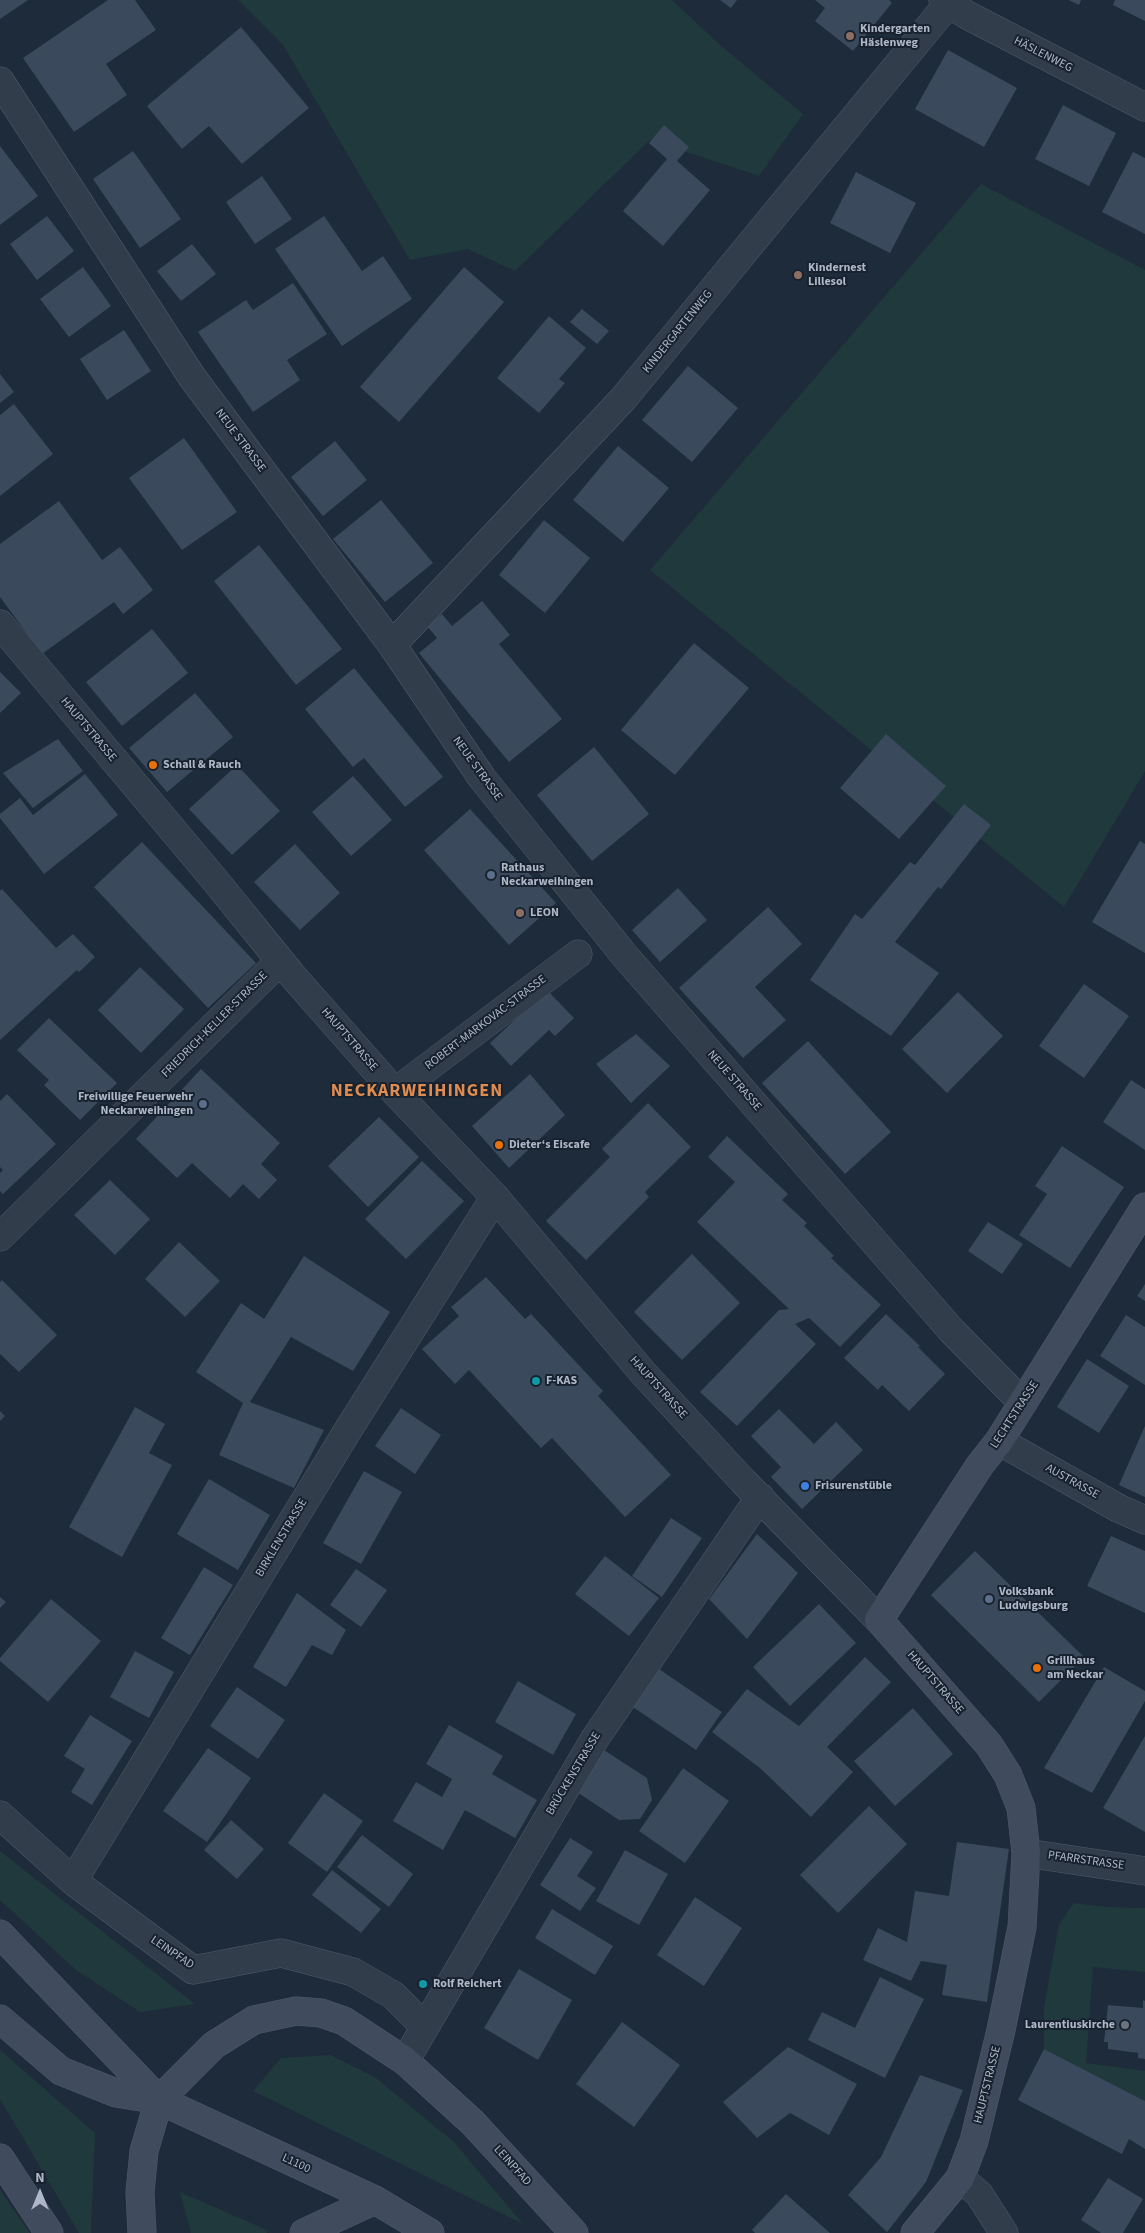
<!DOCTYPE html>
<meta charset="utf-8">
<style>
body{margin:0}
#map{position:relative;width:1145px;height:2233px;overflow:hidden;background:#1e2b3b;font-family:"Source Sans 3",sans-serif}
canvas{display:block}
.north{position:absolute;left:15px;top:2168px;width:50px;height:50px;-webkit-text-stroke:4px #18222f;paint-order:stroke;rotate:0deg;font-size:14px;font-weight:700;line-height:20px;text-align:center;color:#adb7c7}
.north::after{content:'';display:block;margin:auto;width:18px;height:22px;background:#adb7c7;clip-path:polygon(50% 0,100% 100%,50% 72%,0 100%)}
</style>
<div id="map">
<canvas width="1145" height="2233"></canvas>
<div class="north">N</div>
</div>
<script>
const context = document.querySelector('canvas').getContext('2d');
context.lineJoin = 'round';
function fill(path, color) {
  context.fillStyle = color;
  context.fill(path, 'evenodd');
}
function strokePath(path, color, width, dash) {
  context.strokeStyle = color;
  context.lineWidth = width;
  context.lineCap = dash ? 'butt' : 'round';
  context.setLineDash(dash || []);
  context.stroke(path);
}
function write(font, color, halo, rows, align = 'center') {
  context.font = font + ' "Source Sans 3",sans-serif';
  context.lineWidth = 4;
  context.setLineDash([]);
  context.textBaseline = 'middle';
  context.strokeStyle = halo;
  context.fillStyle = color;
  for (const [text, x, y, turn = 0] of rows) {
    context.save();
    context.translate(x, y);
    context.rotate((+turn || 0) * Math.PI / 180);
    context.textAlign = isNaN(turn) ? turn : align;
    if (halo) context.strokeText(text, 0, 0);
    context.fillText(text, 0, 0);
    context.restore();
  }
}
fill(new Path2D(`
 M238 0H672L719 44 803 114 759 176 650 140 515 271 468 249 410 260 283 45Z
 M981 184 1145 270V771L1064 907 650 570Z
 M0 1851 195 2004 140 2012 76 1970 0 1900Z
 M1074 1903 1107 1907 1145 1908V1972L1093 1967 1086 2063 1145 2071V2101L1044 2049V2007L1059 1924Z
 M0 2050 95 2133 91 2233H79L0 2099Z
 M330 2055 375 2077 454 2142 523 2224 253 2091 281 2058Z
 M0 2190 30 2233H0Z
 M180 2192 269 2231 266 2233H191Z`), '#20393c');
fill(new Path2D(`
 M0 0H28L0 19Z
 M108 0H135L156 30 106 64 127 95 74 132 23 58Z
 M720 0H737L731 8Z
 M815 0H889L892 3 853 51 815 21 825 8Z
 M1069 0H1081L1079 5Z
 M1115 0H1145V21L1113 5Z
 M241 27 309 108 242 164 209 126 182 149 147 106Z
 M948 50 1017 88 984 147 915 109Z
 M1063 105 1116 133 1089 186 1035 159Z
 M664 125 689 147 677 161 710 190 663 246 623 211 667 159 649 143Z
 M0 146 38 196 0 225Z
 M133 151 181 219 140 248 93 179Z
 M1133 152 1145 158V234L1102 212Z
 M856 172 916 203 890 253 830 223Z
 M262 176 292 219 255 244 226 202Z
 M47 216 74 251 37 280 10 244Z
 M324 216 362 271 383 256 412 299 342 346 275 249Z
 M192 244 216 274 181 301 157 271Z
 M83 267 111 306 69 337 40 299Z
 M464 267 504 302 399 422 360 387Z
 M293 283 327 334 287 360 300 380 253 412 198 332 246 300 253 310Z
 M582 309 609 331 597 344 570 322Z
 M549 316 586 348 559 379 565 383 539 413 497 378Z
 M124 330 151 371 107 400 80 359Z
 M688 366 738 408 692 462 642 420Z
 M0 374 14 392 0 403Z
 M14 404 53 454 0 496V415Z
 M184 438 237 512 182 550 129 478Z
 M335 441 367 480 323 516 291 477Z
 M618 446 669 488 623 542 573 500Z
 M381 500 433 563 385 602 333 539Z
 M59 501 102 560 120 547 153 590 123 614 114 602 42 654 0 597V544Z
 M544 520 590 558 545 613 499 575Z
 M259 545 342 649 296 685 214 581Z
 M482 601 510 635 499 644 562 719 509 762 419 653 437 638 427 626 442 614 452 626Z
 M152 629 188 673 122 726 86 682Z
 M694 643 749 688 675 775 621 730Z
 M354 668 443 777 405 807 364 758 353 767 305 709Z
 M0 672 21 693 0 713Z
 M195 693 233 737 167 792 129 748Z
 M886 734 946 786 899 839 840 788Z
 M58 739 83 771 33 808 3 773Z
 M594 747 649 814 592 861 537 795Z
 M237 765 280 811 232 855 189 809Z
 M85 774 118 815 44 874 0 818V814L20 798 33 815Z
 M353 776 392 820 351 856 312 812Z
 M964 804 991 825 941 889 938 887 895 942 939 973 891 1036 810 980 855 914 862 919 910 862 915 865Z
 M470 809 556 903 509 945 424 850Z
 M1140 841 1145 844V953L1092 922Z
 M142 842 256 963 208 1008 94 887Z
 M295 844 340 893 300 930 254 882Z
 M678 888 707 920 660 962 632 930Z
 M2 889 56 948 73 934 95 957 79 972 77 970 0 1040V891Z
 M768 907 802 944 755 987 786 1020 743 1058 679 988Z
 M140 967 184 1009 141 1053 98 1010Z
 M1084 984 1129 1016 1084 1078 1039 1046Z
 M547 990 574 1018 555 1036 549 1030 511 1066 490 1043Z
 M958 992 1003 1036 947 1093 902 1049Z
 M49 1018 117 1083 80 1120 44 1085 49 1080 17 1050Z
 M636 1034 670 1066 631 1103 596 1064Z
 M808 1041 891 1132 845 1174 762 1083Z
 M201 1069 280 1143 261 1164 277 1180 259 1199 243 1184 230 1198 192 1163 177 1178 136 1139Z
 M530 1074 565 1115 509 1168 472 1126Z
 M1131 1080 1145 1089V1150L1103 1122Z
 M7 1094 56 1144 3 1194 0 1191V1173L3 1170 0 1167V1101Z
 M648 1103 691 1147 645 1192 649 1197 586 1260 546 1221 610 1157 602 1149Z
 M379 1117 419 1157 368 1207 328 1166Z
 M727 1136 788 1194 782 1200 807 1223 804 1226 834 1256 831 1258 881 1305 840 1347 809 1318 795 1324 816 1344 737 1426 700 1392 779 1310 789 1309 697 1222 735 1182 708 1157Z
 M1062 1146 1124 1187 1070 1268 1019 1235 1047 1194 1035 1186Z
 M422 1161 464 1201 406 1259 365 1219Z
 M110 1180 150 1219 115 1255 74 1215Z
 M988 1222 1023 1244 1002 1274 968 1251Z
 M179 1242 220 1281 185 1317 145 1279Z
 M692 1254 740 1303 682 1360 634 1312Z
 M304 1256 390 1312 353 1371 291 1337 250 1402 324 1430 294 1488 219 1455 243 1403 196 1372 241 1303 264 1319Z
 M486 1277 525 1319 531 1314 603 1391 598 1396 671 1475 625 1517 552 1438 541 1448 469 1370 455 1384 422 1349 459 1316 451 1307Z
 M2 1280 57 1335 19 1372 0 1354V1282Z
 M1145 1284V1301L1137 1296Z
 M886 1314 920 1346 918 1347 945 1374 909 1411 882 1385 878 1390 844 1358Z
 M1126 1315 1145 1327V1385L1100 1356Z
 M1087 1359 1129 1386 1099 1433 1057 1407Z
 M135 1407 165 1424 149 1453 172 1465 122 1557 69 1527Z
 M401 1408 441 1435 415 1474 375 1446Z
 M779 1409 814 1444 836 1422 863 1450 802 1509 771 1477 781 1467 751 1436Z
 M0 1411 5 1416 0 1421Z
 M1145 1426V1497L1119 1485Z
 M364 1471 402 1492 361 1564 323 1543Z
 M209 1479 270 1515 238 1570 177 1534Z
 M671 1518 702 1538 662 1597 632 1576Z
 M757 1534 798 1573 747 1639 709 1599Z
 M1111 1536 1145 1551V1613L1087 1586Z
 M975 1551 1084 1657 1039 1702 931 1595Z
 M605 1556 659 1598 629 1636 575 1594Z
 M204 1567 233 1585 190 1655 161 1638Z
 M356 1569 387 1590 361 1627 330 1605Z
 M297 1593 346 1630 332 1655 312 1645 286 1687 253 1667Z
 M0 1597 6 1602 0 1608Z
 M51 1599 101 1641 48 1702 0 1661V1658Z
 M819 1604 856 1643 790 1706 753 1667Z
 M135 1651 174 1672 149 1718 110 1697Z
 M865 1657 891 1682 827 1747 853 1772 811 1817 760 1768 712 1732 747 1689 799 1726Z
 M1104 1667 1145 1691V1701L1092 1793 1044 1768Z
 M659 1669 722 1712 696 1750 633 1707Z
 M518 1681 576 1714 553 1755 495 1722Z
 M237 1687 285 1720 258 1759 210 1726Z
 M913 1708 953 1754 895 1806 854 1761Z
 M90 1715 132 1741 92 1805 71 1792 85 1769 64 1756Z
 M449 1725 503 1756 492 1774 537 1800 515 1838 465 1810 443 1850 393 1821 416 1782 442 1797 452 1779 426 1764Z
 M1145 1736V1832L1103 1808Z
 M208 1748 251 1778 207 1842 163 1811Z
 M604 1750 647 1778 652 1800 640 1819 619 1820 577 1792Z
 M683 1768 729 1801 685 1863 639 1831Z
 M324 1793 363 1821 327 1872 288 1843Z
 M869 1806 907 1844 838 1913 800 1875Z
 M231 1820 264 1849 237 1879 204 1850Z
 M362 1835 413 1874 389 1907 337 1867Z
 M570 1838 593 1852 577 1876 596 1888 580 1911 540 1885Z
 M957 1842 1009 1849 987 2002 942 1995 947 1965 921 1961 911 1981 863 1960 878 1928 907 1942 915 1891 949 1896Z
 M625 1850 668 1874 639 1925 596 1901Z
 M332 1870 381 1909 361 1933 312 1895Z
 M695 1897 742 1928 704 1986 657 1955Z
 M552 1909 613 1946 595 1975 535 1938Z
 M519 1969 572 2000 538 2060 484 2028Z
 M880 1977 924 1999 885 2078 808 2040 822 2012 855 2028Z
 M1143 2000 1145 2001V2059L1138 2058V2053L1108 2049V2042H1104L1108 2005 1143 2008Z
 M622 2022 680 2065 634 2127 576 2084Z
 M788 2047 857 2084 829 2135 790 2113 757 2138 723 2102Z
 M1044 2049 1145 2101V2149L1129 2139 1122 2154 1018 2100Z
 M920 2075 963 2090 926 2182 887 2232 848 2195 881 2157Z
 M1108 2178 1143 2199 1123 2233H1101L1081 2220Z
 M786 2194 830 2233H755L752 2230Z`), '#3a495b');
const street = new Path2D(`
 M943 0 967 15 1145 107
 M0 81 192 377 392 645 482 778 625 956 952 1331 1023 1403
 M0 624 214 879 291 974 395 1092 495 1197 644 1374 743 1481 879 1620
 M392 645 623 399 948 4
 M395 1092 578 954
 M0 1237 280 961
 M999 1441 1118 1508 1145 1520
 M0 1815 73 1881 193 1970 281 1953 353 1972 393 1995 424 2026
 M1026 1853 1145 1871
 M73 1881 348 1430 495 1197
 M405 2061 594 1740 760 1497
 M960 2178 979 2194 1004 2233`);
const secondary = new Path2D(`
 M0 1934 159 2100
 M0 2019 61 2071 116 2093 159 2100 375 2200 430 2233
 M0 2158 49 2233
 M142 2233 140 2192 144 2151 159 2100 214 2045 254 2020 296 2011 321 2013 344 2021 405 2061 473 2123 574 2233
 M304 2233 375 2200
 M915 2233 960 2178 974 2141 1001 2030 1022 1927 1026 1853 1021 1808 1008 1775 989 1745 879 1620 980 1465 999 1441 1145 1207`);
strokePath(street, '#505a68', 29);
strokePath(secondary, '#505a68', 29);
strokePath(street, '#323d4b', 28);
strokePath(secondary, '#404c5e', 28);
for (const [x, y, r, color] of [
 [850,36,5,"#8d6e63"],
 [798,275,5,"#8d6e63"],
 [153,765,5,"#e8710a"],
 [491,875,5,"#5c6f8a"],
 [520,913,5,"#8d6e63"],
 [203,1104,5,"#5c6f8a"],
 [499,1145,5,"#e8710a"],
 [536,1381,5,"#0f9aa8"],
 [805,1486,5,"#3f7fe0"],
 [989,1599,5,"#5c6f8a"],
 [1037,1668,5,"#e8710a"],
 [423,1984,5,"#0f9aa8"],
 [1125,2025,5,"#6b7280"]
]) {
  const dot = new Path2D();
  dot.arc(x, y, r, 0, 2 * Math.PI);
  context.fillStyle = color;
  context.fill(dot);
  strokePath(dot, '#18222f', 2);
}
write('bold 12px', '#adb7c7', '#18222f', [
 ["Kindergarten",860,29],
 ["Häslenweg",860,43],
 ["Kindernest",808,268],
 ["Lillesol",808,282],
 ["Schall & Rauch",163,765],
 ["Rathaus",501,868],
 ["Neckarweihingen",501,882],
 ["LEON",530,913],
 ["Freiwillige Feuerwehr",193,1097,"right"],
 ["Neckarweihingen",193,1111,"right"],
 ["Dieter‘s Eiscafe",509,1145],
 ["F-KAS",546,1381],
 ["Frisurenstüble",815,1486],
 ["Volksbank",999,1592],
 ["Ludwigsburg",999,1606],
 ["Grillhaus",1047,1661],
 ["am Neckar",1047,1675],
 ["Rolf Reichert",433,1984],
 ["Laurentiuskirche",1115,2025,"right"]
], 'left');
write('12px', '#adb7c7', '#18222f', [
 ["HÄSLENWEG",1043,55,27],
 ["KINDERGARTENWEG",678,332,-51],
 ["NEUE STRASSE",240,441,53],
 ["HAUPTSTRASSE",88,730,50],
 ["NEUE STRASSE",477,769,54],
 ["ROBERT-MARKOVAC-STRASSE",486,1023,-37],
 ["FRIEDRICH-KELLER-STRASSE",215,1025,-45],
 ["HAUPTSTRASSE",349,1040,49],
 ["NEUE STRASSE",734,1081,49],
 ["HAUPTSTRASSE",658,1388,48],
 ["LECHTSTRASSE",1015,1415,-57],
 ["AUSTRASSE",1072,1482,29],
 ["BIRKLENSTRASSE",282,1538,-59],
 ["HAUPTSTRASSE",935,1683,49],
 ["BRÜCKENSTRASSE",574,1774,-59],
 ["PFARRSTRASSE",1086,1861,8],
 ["LEINPFAD",172,1953,34],
 ["HAUPTSTRASSE",988,2085,-76],
 ["L1100",296,2164,25],
 ["LEINPFAD",512,2166,48]
]);
context.letterSpacing = '1px';
write('bold 18px', '#df8c50', '#18222f', [
 ["NECKARWEIHINGEN",417,1092]
]);
context.letterSpacing = '0px';
</script>
